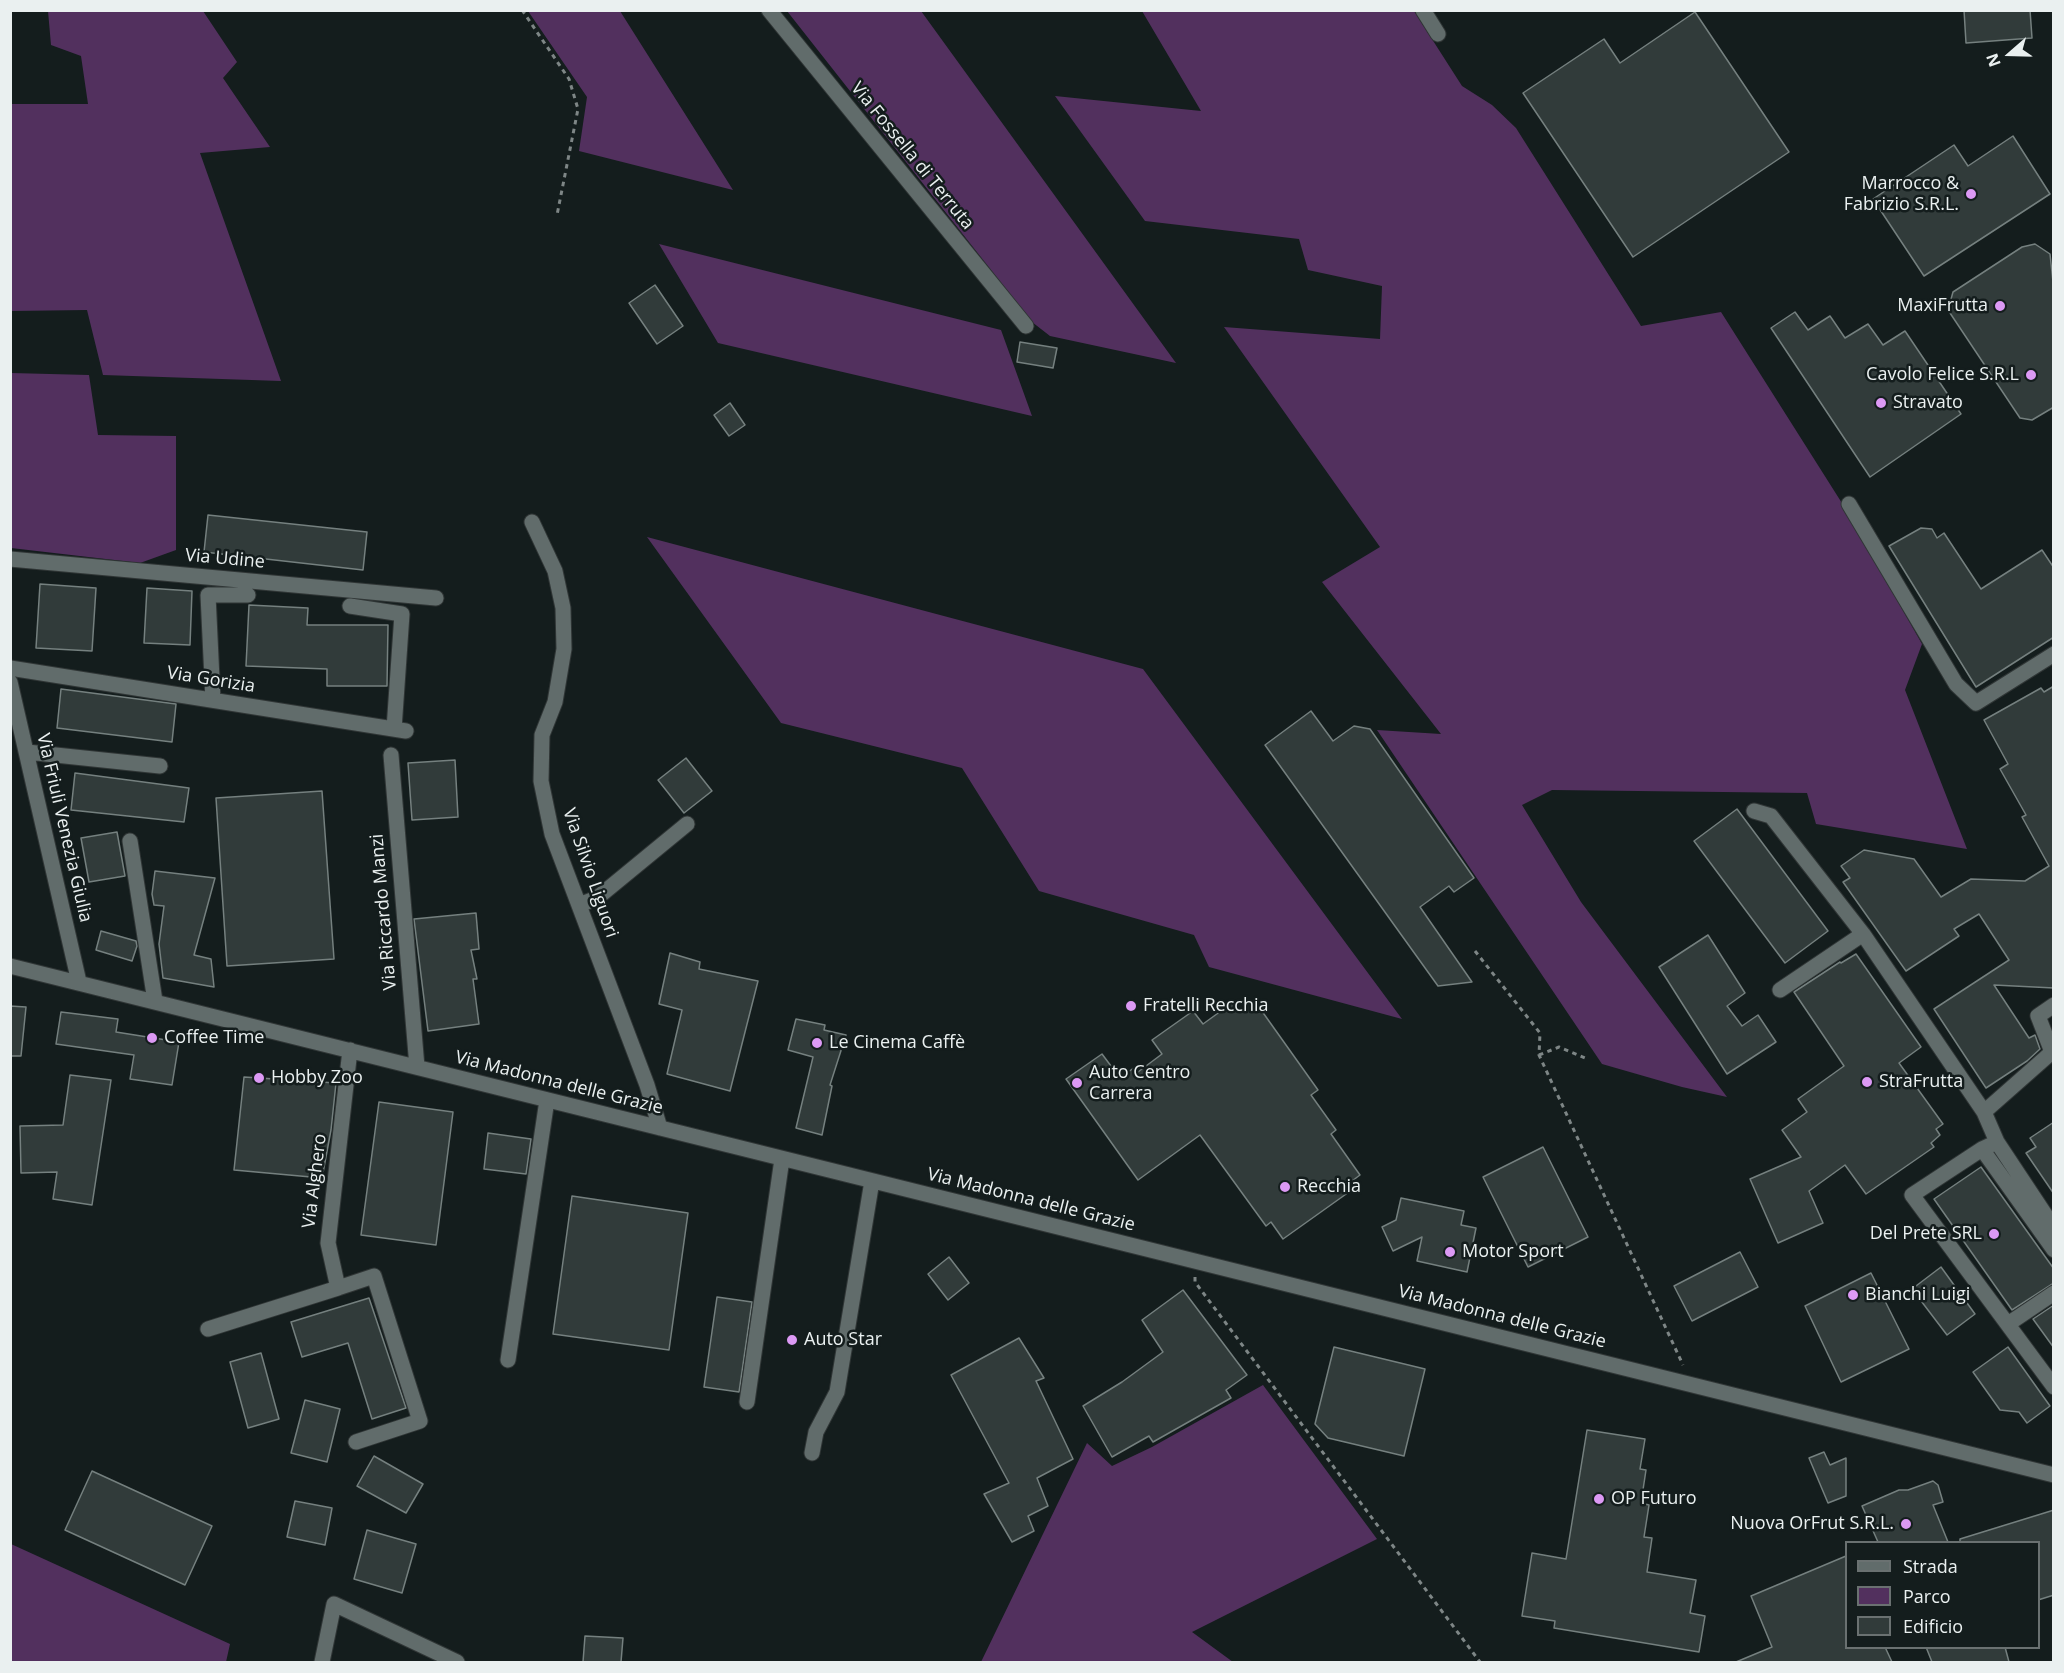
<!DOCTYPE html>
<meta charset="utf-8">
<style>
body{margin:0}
#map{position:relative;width:2064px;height:1673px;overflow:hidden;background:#141d1d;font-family:"Open Sans",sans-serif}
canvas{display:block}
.frame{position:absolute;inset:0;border:12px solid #eaf0f0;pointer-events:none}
.legend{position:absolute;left:1845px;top:1541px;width:195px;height:108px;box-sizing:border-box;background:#141d1d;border:2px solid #6a7171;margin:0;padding:8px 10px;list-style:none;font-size:18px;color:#eaf0f0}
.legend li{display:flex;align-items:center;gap:12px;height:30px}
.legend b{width:30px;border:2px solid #6a7171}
.north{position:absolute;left:1980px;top:24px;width:60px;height:60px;-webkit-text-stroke:4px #141d1d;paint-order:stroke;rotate:250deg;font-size:16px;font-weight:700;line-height:24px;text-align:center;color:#eaf0f0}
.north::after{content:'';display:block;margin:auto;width:21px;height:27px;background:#eaf0f0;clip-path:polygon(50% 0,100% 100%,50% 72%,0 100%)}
</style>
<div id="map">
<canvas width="2064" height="1673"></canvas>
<div class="frame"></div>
<ul class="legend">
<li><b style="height:8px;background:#616c6b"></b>Strada</li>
<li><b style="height:16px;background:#52305e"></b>Parco</li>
<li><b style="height:16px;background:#313b3a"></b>Edificio</li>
</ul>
<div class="north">N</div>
</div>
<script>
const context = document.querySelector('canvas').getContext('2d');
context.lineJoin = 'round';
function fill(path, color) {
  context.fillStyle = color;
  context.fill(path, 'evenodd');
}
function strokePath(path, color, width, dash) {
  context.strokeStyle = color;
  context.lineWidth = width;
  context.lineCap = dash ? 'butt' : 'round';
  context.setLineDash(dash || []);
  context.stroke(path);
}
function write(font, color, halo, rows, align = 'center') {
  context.font = font + ' "Open Sans",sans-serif';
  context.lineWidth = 5;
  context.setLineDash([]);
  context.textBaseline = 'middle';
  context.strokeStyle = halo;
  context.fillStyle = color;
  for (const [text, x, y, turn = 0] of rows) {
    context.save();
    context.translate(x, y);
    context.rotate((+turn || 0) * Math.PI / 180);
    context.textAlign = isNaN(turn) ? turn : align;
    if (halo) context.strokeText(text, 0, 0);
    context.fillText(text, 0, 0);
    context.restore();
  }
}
fill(new Path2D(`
 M48 11H203L237 62 223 78 270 147 200 153 281 381 103 375 87 310 11 311V104H88L81 56 51 45Z
 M528 11H620L733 190 579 151 587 97Z
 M787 11H921L1176 363 1050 336 1032 322Z
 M1142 11H1414L1462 86 1492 105 1516 128 1641 326 1721 312 1840 500 1922 644 1905 690 1967 849 1816 824 1807 793 1552 790 1522 805 1581 902 1727 1097 1682 1087 1602 1064 1377 730 1441 734 1322 582 1380 547 1224 327 1380 339 1382 286 1308 270 1299 239 1145 221 1055 96 1201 111Z
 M659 244 1001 330 1032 416 718 343Z
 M11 373 89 375 98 435 176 436V550L140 563 11 548Z
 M647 537 1143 669 1402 1019 1209 967 1194 935 1039 891 962 768 781 723Z
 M1263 1385 1377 1539 1192 1632 1233 1662H981L1087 1443 1112 1466 1152 1447Z
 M11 1544 230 1644 226 1662H11Z`), '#52305e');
const building = new Path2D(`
 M1964 10H2030L2032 38 1966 43Z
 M1695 12 1789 152 1633 257 1523 93 1604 39 1620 63Z
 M2013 136 2050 194 1924 276 1873 199 1954 145 1968 166Z
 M2035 244 2050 254 2054 291V407L2032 420 2020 418 1948 310 1953 292 2022 247Z
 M655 285 683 326 657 344 629 303Z
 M1795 312 1808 330 1830 316 1845 338 1868 324 1883 345 1905 331 1961 414 1870 477 1771 328Z
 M1020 342 1057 348 1053 368 1017 362Z
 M730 403 745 425 729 436 714 415Z
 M208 515 367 532 363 570 204 552Z
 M1921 528 1932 529 1937 538 1944 533 1981 589 2042 550 2054 568V637L1976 687 1889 546Z
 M40 584 96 588 92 651 36 648Z
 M147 588 192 591 190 645 144 643Z
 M249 605 308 608 307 625H388L387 686H327V669L246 666Z
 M2054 686V988L1994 985 2029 1038 2035 1035 2040 1049 2027 1061 1986 1088 1934 1009 2009 960 1979 914 1954 929 1959 936 1906 971 1843 882 1850 878 1841 866 1864 850 1914 859 1941 897 1971 879 2025 881 2049 866 2022 817 2026 815 2000 769 2008 764 1984 720 2041 688 2044 692Z
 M61 689 176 704 172 742 57 728Z
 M1311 711 1333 741 1354 726 1370 729 1474 878 1454 892 1449 886 1420 907 1472 982 1438 986 1265 745Z
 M686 758 712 791 684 813 658 780Z
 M455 760 458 817 412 820 408 763Z
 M75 773 189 788 184 822 71 810Z
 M322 791 334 959 227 966 216 798Z
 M1737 809 1828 931 1785 963 1694 841Z
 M117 832 125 876 89 882 81 838Z
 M155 871 215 878 194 955 211 959 214 987 163 978 159 944 164 906 154 905 152 894Z
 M476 913 479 949 471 950 477 979H473L479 1024 428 1031 414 919Z
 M101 931 136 941 137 946 132 961 96 950Z
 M1708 935 1745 993 1727 1006 1742 1026 1758 1015 1776 1042 1727 1074 1659 967Z
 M670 953 700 962 699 969 758 981 730 1091 667 1074 682 1010 659 1004Z
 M1856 954 1921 1047 1899 1063 1943 1124 1936 1129 1940 1135 1931 1143 1934 1147 1866 1194 1845 1165 1809 1191 1823 1223 1778 1243 1750 1179 1801 1157 1782 1130 1807 1112 1798 1099 1844 1066 1794 992 1840 962 1841 963Z
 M1254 1000 1318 1090 1311 1095 1336 1130 1331 1134 1360 1175 1352 1181 1356 1187 1283 1239 1271 1222 1266 1226 1200 1135 1138 1180 1066 1079 1102 1054 1120 1078 1135 1067 1138 1072 1162 1054 1152 1040 1193 1011 1203 1024 1232 1003 1238 1011Z
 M10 1006 26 1007 21 1056H10Z
 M61 1012 118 1019 116 1032 179 1042 172 1085 130 1079 134 1055 56 1044Z
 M796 1019 825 1025 824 1030 846 1035 830 1085 832 1086 822 1135 796 1128 813 1057 788 1050Z
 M70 1075 111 1080 92 1205 53 1199 57 1172 21 1173 20 1126 63 1125Z
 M244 1077 336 1083 331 1130 322 1178 234 1170Z
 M379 1102 453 1112 436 1245 361 1235Z
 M2054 1122V1194L2026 1153 2036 1147 2030 1138Z
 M488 1133 531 1139 526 1174 484 1169Z
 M1543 1147 1588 1237 1528 1267 1483 1177Z
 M1981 1167 2054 1269V1283L2012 1310 1934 1199Z
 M572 1196 688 1213 669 1350 553 1334Z
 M1401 1198 1464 1211 1461 1225 1476 1228 1467 1272 1417 1261 1422 1237 1393 1251 1382 1227 1396 1220Z
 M1740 1252 1758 1287 1692 1321 1674 1286Z
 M949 1257 969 1283 948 1300 928 1274Z
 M1941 1267 1975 1314 1947 1335 1912 1289Z
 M1871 1273 1909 1349 1841 1382 1805 1306Z
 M1183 1290 1247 1375 1226 1390 1231 1398 1153 1442 1149 1436 1112 1457 1083 1406 1122 1382 1163 1352 1142 1320Z
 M717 1297 752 1302 739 1392 704 1387Z
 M369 1298 406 1408 372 1419 348 1343 302 1357 291 1322Z
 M2054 1305V1348L2033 1319Z
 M1019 1338 1044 1378 1036 1381 1073 1459 1037 1478 1048 1506 1028 1516 1034 1531 1012 1542 984 1494 1009 1483 951 1375Z
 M1334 1347 1425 1369 1404 1456 1328 1438 1315 1424Z
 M2008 1347 2050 1406 2027 1423 2019 1412 2000 1410 1973 1372Z
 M261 1353 279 1419 248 1428 230 1362Z
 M305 1400 340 1409 327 1462 291 1453Z
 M1587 1430 1645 1439 1640 1469 1646 1470 1641 1503 1649 1505 1644 1537 1652 1538 1647 1572 1696 1580 1690 1613 1705 1616 1699 1652 1554 1628 1555 1621 1522 1616 1532 1553 1566 1559Z
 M1824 1452 1830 1465 1846 1458V1496L1828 1503 1809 1458Z
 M374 1456 423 1484 406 1513 357 1486Z
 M92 1471 212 1526 185 1585 65 1530Z
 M1933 1481 1938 1485 1943 1502 1933 1505 1948 1542H1878L1862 1506 1899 1490H1908Z
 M295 1501 332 1508 325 1545 287 1537Z
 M2054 1510V1595L2038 1600V1542H1960V1539Z
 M367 1530 416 1544 402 1593 354 1579Z
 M1846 1556V1647H1885L1892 1662H1736L1772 1647 1751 1596Z
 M585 1636 623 1638 621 1662H583Z
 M1926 1647H2005L2009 1662H1932Z`);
fill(building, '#313b3a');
strokePath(building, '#75807f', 1.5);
const minor = new Path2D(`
 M769 10 1026 326
 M1423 10 1438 34
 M1849 504 1956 684 1976 703 2054 654
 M532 522 555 571 563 608 564 649 555 702 542 735 541 781 552 834 647 1085 660 1128
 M10 559 436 598
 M350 606 402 614 394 729
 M10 668 406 731
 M10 682 79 982
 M213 700 208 595H248
 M27 752 160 766
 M391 755 417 1067
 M1754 811 1771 816 1863 934 1984 1112 1997 1142 2054 1228
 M130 841 155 1001
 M579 905 597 898 687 824
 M10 966 2054 1475
 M1780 990 1863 934
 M1984 1112 2052 1052 2038 1016 2054 1005
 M1997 1142 1982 1149 1912 1195 2054 1387
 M1982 1149 2054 1250
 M338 1288 374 1276 420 1421 356 1442
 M2008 1324 2054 1293
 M208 1329 338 1288 328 1243 350 1050
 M508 1360 547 1100
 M747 1402 782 1159
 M812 1453 816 1432 837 1392 872 1181
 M322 1662 334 1604 457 1662`);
strokePath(minor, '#303636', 17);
strokePath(new Path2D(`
 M522 10 569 79 578 109 557 215
 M1475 951 1540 1033 1539 1055 1683 1365
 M1539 1055 1559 1047 1585 1058
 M1195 1277V1282L1480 1662`), '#7e8686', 3, [4.5, 4.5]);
strokePath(minor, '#616c6b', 15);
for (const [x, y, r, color] of [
 [1971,194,6,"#dc99f4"],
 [2000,306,6,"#dc99f4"],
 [2031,375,6,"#dc99f4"],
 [1881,403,6,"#dc99f4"],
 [1131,1006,6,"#dc99f4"],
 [152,1038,6,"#dc99f4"],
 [817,1043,6,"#dc99f4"],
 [259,1078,6,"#dc99f4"],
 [1867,1082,6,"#dc99f4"],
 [1077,1083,6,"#dc99f4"],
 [1285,1187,6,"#dc99f4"],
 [1994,1234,6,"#dc99f4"],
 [1450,1252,6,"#dc99f4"],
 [1853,1295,6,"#dc99f4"],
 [792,1340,6,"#dc99f4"],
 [1599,1499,6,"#dc99f4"],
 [1906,1524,6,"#dc99f4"]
]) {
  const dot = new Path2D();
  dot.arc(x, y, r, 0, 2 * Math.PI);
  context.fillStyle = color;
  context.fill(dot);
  strokePath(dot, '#141d1d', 2);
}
write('18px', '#eaf0f0', '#141d1d', [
 ["Via Fossella di Terruta",912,156,51],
 ["Via Udine",225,559,5],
 ["Via Gorizia",211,680,9],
 ["Via Friuli Venezia Giulia",64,828,77],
 ["Via Silvio Liguori",590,873,71],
 ["Via Riccardo Manzi",384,912,-95],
 ["Via Madonna delle Grazie",559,1083,14],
 ["Via Alghero",315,1181,-83],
 ["Via Madonna delle Grazie",1031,1200,14],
 ["Via Madonna delle Grazie",1502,1317,14]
]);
write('18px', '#eaf0f0', '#141d1d', [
 ["Marrocco &",1959,184,"right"],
 ["Fabrizio S.R.L.",1959,205,"right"],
 ["MaxiFrutta",1988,306,"right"],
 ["Cavolo Felice S.R.L",2019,375,"right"],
 ["Stravato",1893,403],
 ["Fratelli Recchia",1143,1006],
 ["Coffee Time",164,1038],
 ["Le Cinema Caffè",829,1043],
 ["Auto Centro",1089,1073],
 ["Carrera",1089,1094],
 ["Hobby Zoo",271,1078],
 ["StraFrutta",1879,1082],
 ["Recchia",1297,1187],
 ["Del Prete SRL",1982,1234,"right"],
 ["Motor Sport",1462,1252],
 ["Bianchi Luigi",1865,1295],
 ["Auto Star",804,1340],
 ["OP Futuro",1611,1499],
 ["Nuova OrFrut S.R.L.",1894,1524,"right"]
], 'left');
</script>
